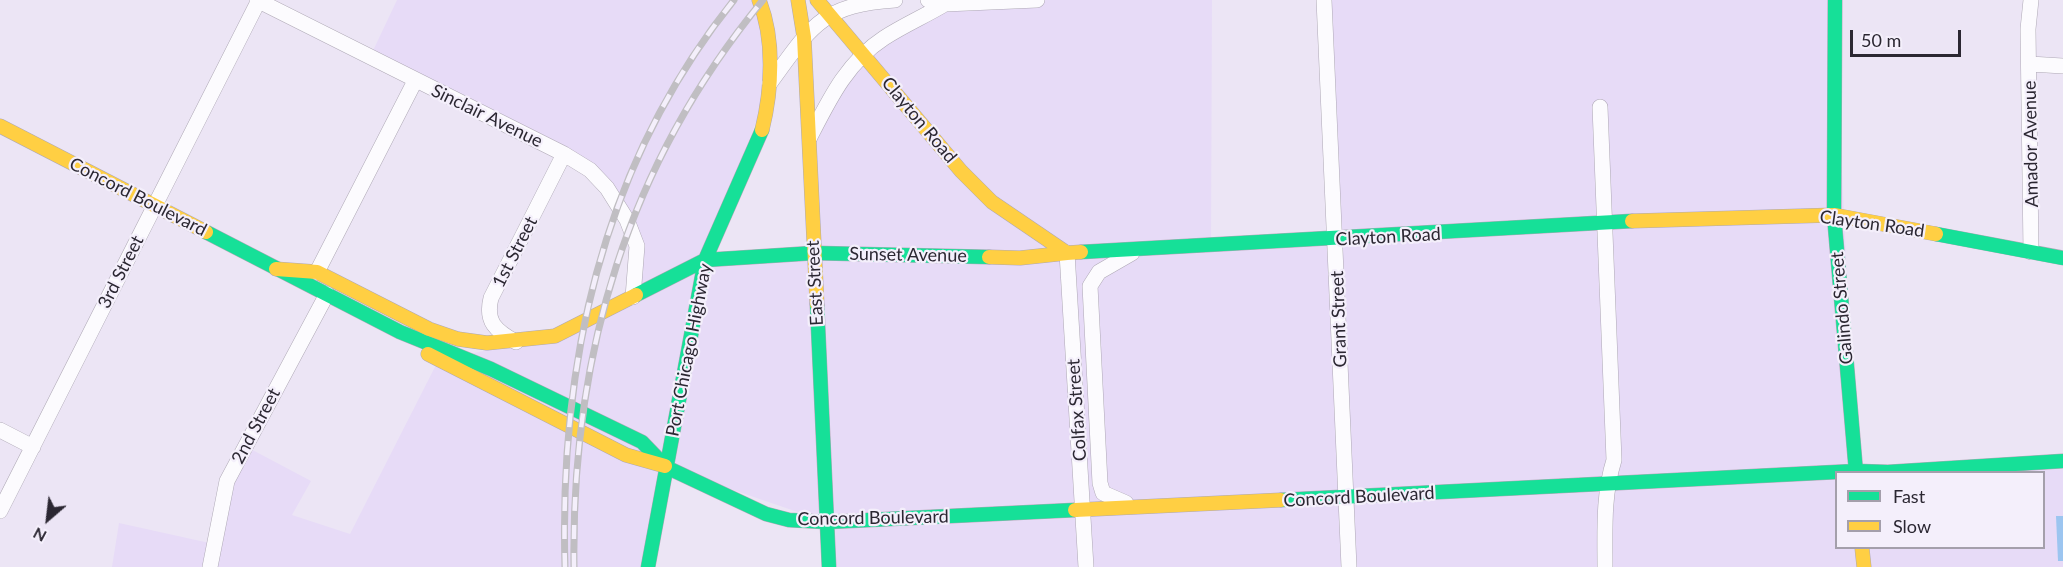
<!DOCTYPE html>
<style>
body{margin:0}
#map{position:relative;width:2063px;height:567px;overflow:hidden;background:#ece5f5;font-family:Lato,sans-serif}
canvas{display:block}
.legend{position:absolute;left:1835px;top:471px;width:210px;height:78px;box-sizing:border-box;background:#f4effb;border:2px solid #a49fab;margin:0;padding:8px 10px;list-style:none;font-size:18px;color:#2b2732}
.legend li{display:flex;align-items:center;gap:12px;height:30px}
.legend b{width:30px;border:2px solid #a49fab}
.north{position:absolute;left:18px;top:489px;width:60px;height:60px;-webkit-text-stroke:4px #f4effb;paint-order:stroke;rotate:208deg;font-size:16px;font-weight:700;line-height:24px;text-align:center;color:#2b2732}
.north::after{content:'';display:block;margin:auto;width:21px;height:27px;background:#2b2732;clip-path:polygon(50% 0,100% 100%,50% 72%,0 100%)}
.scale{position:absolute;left:1850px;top:30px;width:111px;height:27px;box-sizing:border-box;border:3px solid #2b2732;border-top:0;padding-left:8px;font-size:18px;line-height:21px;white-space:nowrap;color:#2b2732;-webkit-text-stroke:4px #f4effb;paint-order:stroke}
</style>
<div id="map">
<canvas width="2063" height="567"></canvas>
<ul class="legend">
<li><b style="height:8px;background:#16e098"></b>Fast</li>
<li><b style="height:8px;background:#ffcf43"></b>Slow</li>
</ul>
<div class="north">N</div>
<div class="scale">50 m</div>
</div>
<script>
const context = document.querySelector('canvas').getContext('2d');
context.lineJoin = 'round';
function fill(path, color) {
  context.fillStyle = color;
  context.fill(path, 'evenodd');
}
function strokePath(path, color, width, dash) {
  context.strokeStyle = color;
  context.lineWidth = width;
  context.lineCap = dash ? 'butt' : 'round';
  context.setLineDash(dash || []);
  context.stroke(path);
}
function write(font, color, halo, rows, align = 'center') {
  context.font = font + ' Lato,sans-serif';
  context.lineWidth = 4.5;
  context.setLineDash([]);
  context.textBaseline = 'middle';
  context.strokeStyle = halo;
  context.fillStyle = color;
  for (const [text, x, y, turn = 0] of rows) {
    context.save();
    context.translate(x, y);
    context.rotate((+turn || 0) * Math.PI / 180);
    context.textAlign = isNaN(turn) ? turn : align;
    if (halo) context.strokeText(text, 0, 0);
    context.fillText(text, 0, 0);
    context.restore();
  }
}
fill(new Path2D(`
 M397 0H759L770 84 705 259 813 253 808 140 864 55 945 4 1049 0H1212L1211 246 1336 239 1324 0H1834L1856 471 2063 461V567H829L827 522 666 467 648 567H112L119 523 214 544 245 446 311 481 292 515 350 534 438 361 538 339 633 297 637 246 590 170 370 57ZM1836 472H2044V548H1836Z`), '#e7dbf7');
fill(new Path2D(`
 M2056 516H2063V561H2058Z`), '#9cc5f0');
const street = new Path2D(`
 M257 0 564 154 590 170 607 188 627 220 637 246 633 297
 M928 0 945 4 1037 0
 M1324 0 1349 567
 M2031 0 2028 29 2031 252
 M2030 64 2063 66
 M770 83C811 27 821 5 895 0
 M1600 107 1614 460C1603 495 1605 530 1605 567
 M810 137C829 100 847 62 884 38 904 25 925 16 945 4
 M1067 253 1086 567
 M317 272 415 81
 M516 342C496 331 485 322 491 298L564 154
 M0 430 33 447
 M1126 503 1103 493 1100 483 1090 286 1099 272 1132 253
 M0 511 259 0
 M210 567 227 481 327 294`);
const fast = new Path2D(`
 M1835 0 1834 215 1856 472
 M206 232 400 332 491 369 642 442 666 467
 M1936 234 2063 258
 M1081 252 1632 221
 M636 295 705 260 814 253 989 257
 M817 304 829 567
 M666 467 766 514 789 520 827 522 1075 510
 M1281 500 1856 471 1888 472 2063 461
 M648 567 705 260 762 130`);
const slow = new Path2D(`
 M759 0C775 39 772 90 762 130
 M798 0 804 37 817 304
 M817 0 961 171 992 202 1067 253 1081 252
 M0 126 206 232
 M1632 221 1834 215 1936 234
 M989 257 1020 258 1067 253
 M276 269 317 272 429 329 458 339 487 343 555 336 636 295
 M428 354 626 455 665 466
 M1075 510 1281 500
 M1862 548 1864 567`);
strokePath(street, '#aea8b5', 16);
strokePath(fast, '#aea8b5', 15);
strokePath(slow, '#aea8b5', 15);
strokePath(street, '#fcfbfe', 15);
strokePath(fast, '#16e098', 14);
strokePath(slow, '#ffcf43', 14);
const rail = new Path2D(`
 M565 567C559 362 603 163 734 0
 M574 567C571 355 627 165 763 0`);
strokePath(rail, '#c0bec2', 7);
strokePath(rail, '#f4effb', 4.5, [14]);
write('18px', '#2b2732', '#f4effb', [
 ["Sinclair Avenue",487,116,26],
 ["Clayton Road",919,120,50],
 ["Amador Avenue",2031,144,-91],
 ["Concord Boulevard",138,197,27],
 ["Clayton Road",1872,224,8],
 ["Clayton Road",1388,237,-3],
 ["1st Street",515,252,-63],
 ["Sunset Avenue",908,255,1],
 ["3rd Street",121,272,-63],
 ["East Street",815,283,-93],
 ["Galindo Street",1842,308,-95],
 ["Grant Street",1339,319,-92],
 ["Port Chicago Highway",689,350,-79],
 ["Colfax Street",1077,410,-94],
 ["2nd Street",256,426,-62],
 ["Concord Boulevard",1359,497,-3],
 ["Concord Boulevard",873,518,-1]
]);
</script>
